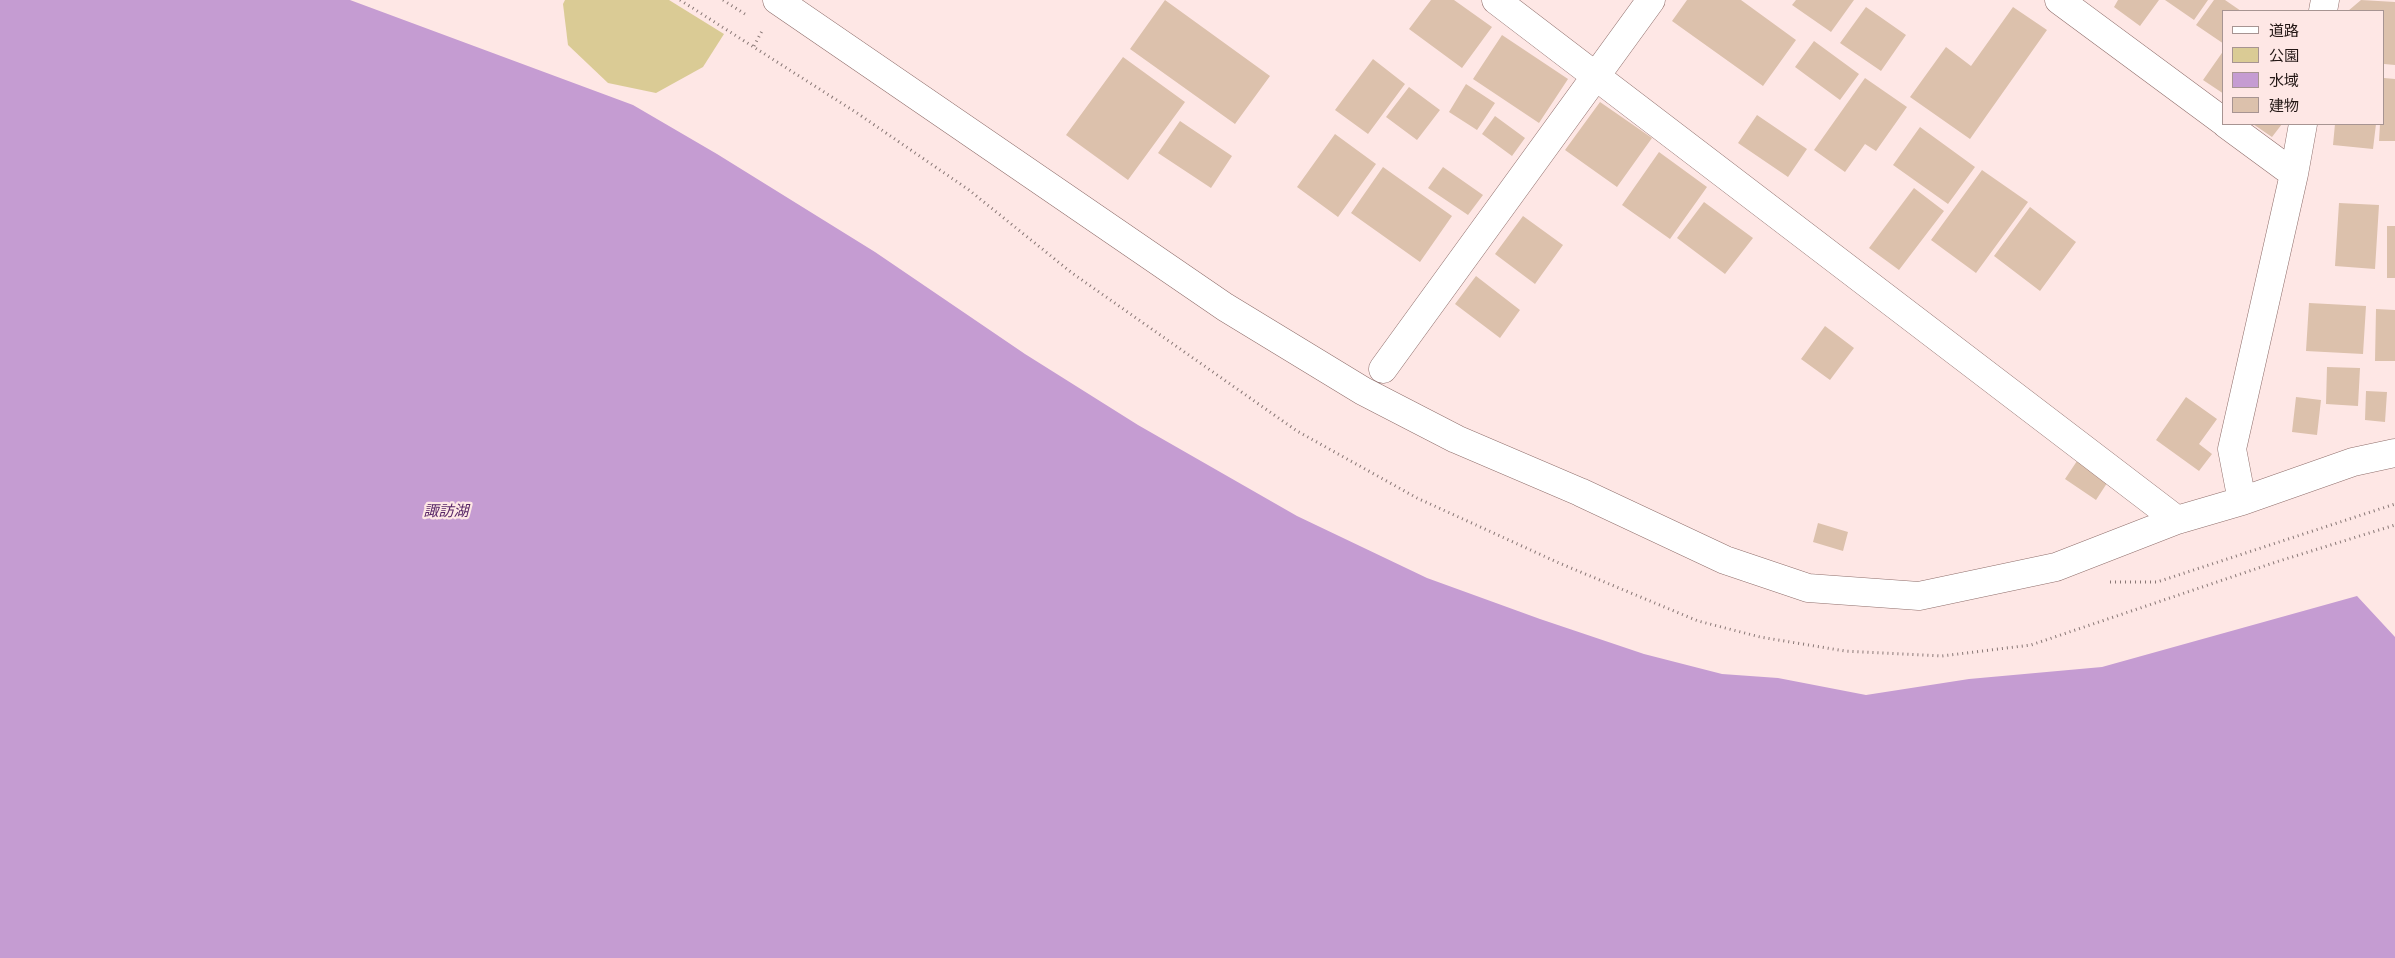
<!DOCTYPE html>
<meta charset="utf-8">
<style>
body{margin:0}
#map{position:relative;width:2395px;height:958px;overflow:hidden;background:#fee7e5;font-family:Figtree,"Noto Sans JP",sans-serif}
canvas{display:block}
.legend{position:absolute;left:2222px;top:10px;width:162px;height:115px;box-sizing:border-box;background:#fee7e5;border:1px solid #a79492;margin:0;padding:6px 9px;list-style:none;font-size:15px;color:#241816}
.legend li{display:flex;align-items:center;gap:10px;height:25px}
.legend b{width:25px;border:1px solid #a79492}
</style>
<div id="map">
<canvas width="2395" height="958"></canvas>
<ul class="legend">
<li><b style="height:6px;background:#fff"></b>道路</li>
<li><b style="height:14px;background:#dacb95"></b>公園</li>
<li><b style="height:14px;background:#c59cd2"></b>水域</li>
<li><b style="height:14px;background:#dcc1ac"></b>建物</li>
</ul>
</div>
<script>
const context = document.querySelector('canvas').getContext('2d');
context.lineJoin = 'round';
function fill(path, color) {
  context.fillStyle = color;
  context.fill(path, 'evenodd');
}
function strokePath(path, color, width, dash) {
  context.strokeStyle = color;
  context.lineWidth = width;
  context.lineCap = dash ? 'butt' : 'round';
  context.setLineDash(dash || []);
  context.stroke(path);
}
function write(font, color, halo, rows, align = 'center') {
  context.font = font + ' Figtree,"Noto Sans JP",sans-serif';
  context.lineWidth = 4.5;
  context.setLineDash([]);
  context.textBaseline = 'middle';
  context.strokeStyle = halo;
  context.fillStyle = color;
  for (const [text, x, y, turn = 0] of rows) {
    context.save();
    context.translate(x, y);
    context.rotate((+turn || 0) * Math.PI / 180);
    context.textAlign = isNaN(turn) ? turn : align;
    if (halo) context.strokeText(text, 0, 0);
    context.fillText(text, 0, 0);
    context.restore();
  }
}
fill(new Path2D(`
 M565 0H669L724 34 703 67 656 93 608 83 568 45 563 4Z`), '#dacb95');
fill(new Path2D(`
 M0 0H350L633 105 717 154 875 252 1025 354 1138 425 1297 516 1427 578 1540 619 1644 654 1722 674 1778 678 1866 695 1969 679 2102 667 2357 596 2395 637V958H0Z`), '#c59cd2');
fill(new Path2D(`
 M1165 0 1270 76 1235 124 1130 49Z
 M1431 0H1454L1492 27 1462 68 1409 29Z
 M1687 0H1741L1796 40 1763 86 1672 21Z
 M1796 0H1854L1831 32 1792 5Z
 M2118 0H2159L2140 26 2114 7Z
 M2165 0H2208L2194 20Z
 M2214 0H2225L2241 11H2224V44L2196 25Z
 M2361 0 2395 2V65L2384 64V11H2348Z
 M1866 7 1906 35 1881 71 1840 43Z
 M2013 7 2047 30 1970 139 1910 97 1946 47 1971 66Z
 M1502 35 1568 79 1539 123 1473 79Z
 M1814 41 1859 74 1840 100 1795 67Z
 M2224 50V94L2203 80Z
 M1123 57 1185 102 1128 180 1066 135Z
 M1373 59 1405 84 1368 134 1335 110Z
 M1865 78 1907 107 1876 151 1865 144 1845 172 1814 150Z
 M2384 78 2395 79V141H2379L2380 124H2384Z
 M1466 84 1495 103 1477 130 1449 112Z
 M1409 87 1440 110 1417 140 1386 117Z
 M1600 102 1652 138 1617 187 1565 150Z
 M1757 115 1807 149 1788 177 1738 143Z
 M1495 116 1525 138 1512 156 1482 134Z
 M1180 121 1232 156 1211 188 1158 153Z
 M2253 124H2282L2272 137Z
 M2335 124H2376L2373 149 2333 145Z
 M1920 127 1975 167 1948 204 1893 165Z
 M1335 134 1376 164 1338 217 1297 187Z
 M1659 152 1707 187 1670 239 1622 205Z
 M1383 167 1452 216 1420 262 1351 213Z
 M1443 167 1483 195 1468 215 1428 188Z
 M1982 170 2028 202 1976 273 1931 240Z
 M1914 188 1944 211 1899 270 1869 248Z
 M1704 202 1753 238 1725 274 1677 238Z
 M2339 203 2379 205 2375 269 2335 266Z
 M2030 207 2076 242 2040 291 1994 256Z
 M1523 216 1563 245 1535 284 1495 254Z
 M2387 226H2395V278H2387Z
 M1476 276 1520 310 1500 338 1455 304Z
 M2309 303 2366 306 2363 354 2306 351Z
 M2376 309 2395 310V361H2375Z
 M1825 326 1854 348 1830 380 1801 359Z
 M2327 367 2360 368 2358 406 2326 404Z
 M2366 391 2387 392 2385 422 2365 420Z
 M2186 397 2217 419 2199 444 2212 454 2199 471 2156 440Z
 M2296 397 2321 400 2317 435 2292 432Z
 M2081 455 2111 477 2096 500 2065 479Z
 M1818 523 1848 532 1843 551 1813 542Z`), '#dcc1ac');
const minor = new Path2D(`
 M777 0 1225 307 1363 391 1456 439 1580 492 1725 560 1808 588 1919 596 2056 567 2177 520 2242 501 2353 462 2395 453
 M1496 0 2177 520
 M2059 0 2224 122
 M2323 11 2325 0
 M2226 124 2294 174
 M1383 369 1651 0
 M2242 501 2232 449 2294 174 2303 124`);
strokePath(minor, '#8f6e6b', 29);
strokePath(new Path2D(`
 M680 0 857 113 969 190 1072 273 1297 431 1417 498 1559 563 1698 621 1760 637 1845 651 1942 656 2031 645 2276 562 2395 525
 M723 0 748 16
 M754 46 763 29
 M2110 582H2157L2395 504`), '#887775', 3, [1, 4]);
strokePath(minor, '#fff', 28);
write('italic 15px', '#572566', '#fee7e5', [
 ["諏訪湖",446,512]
]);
</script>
